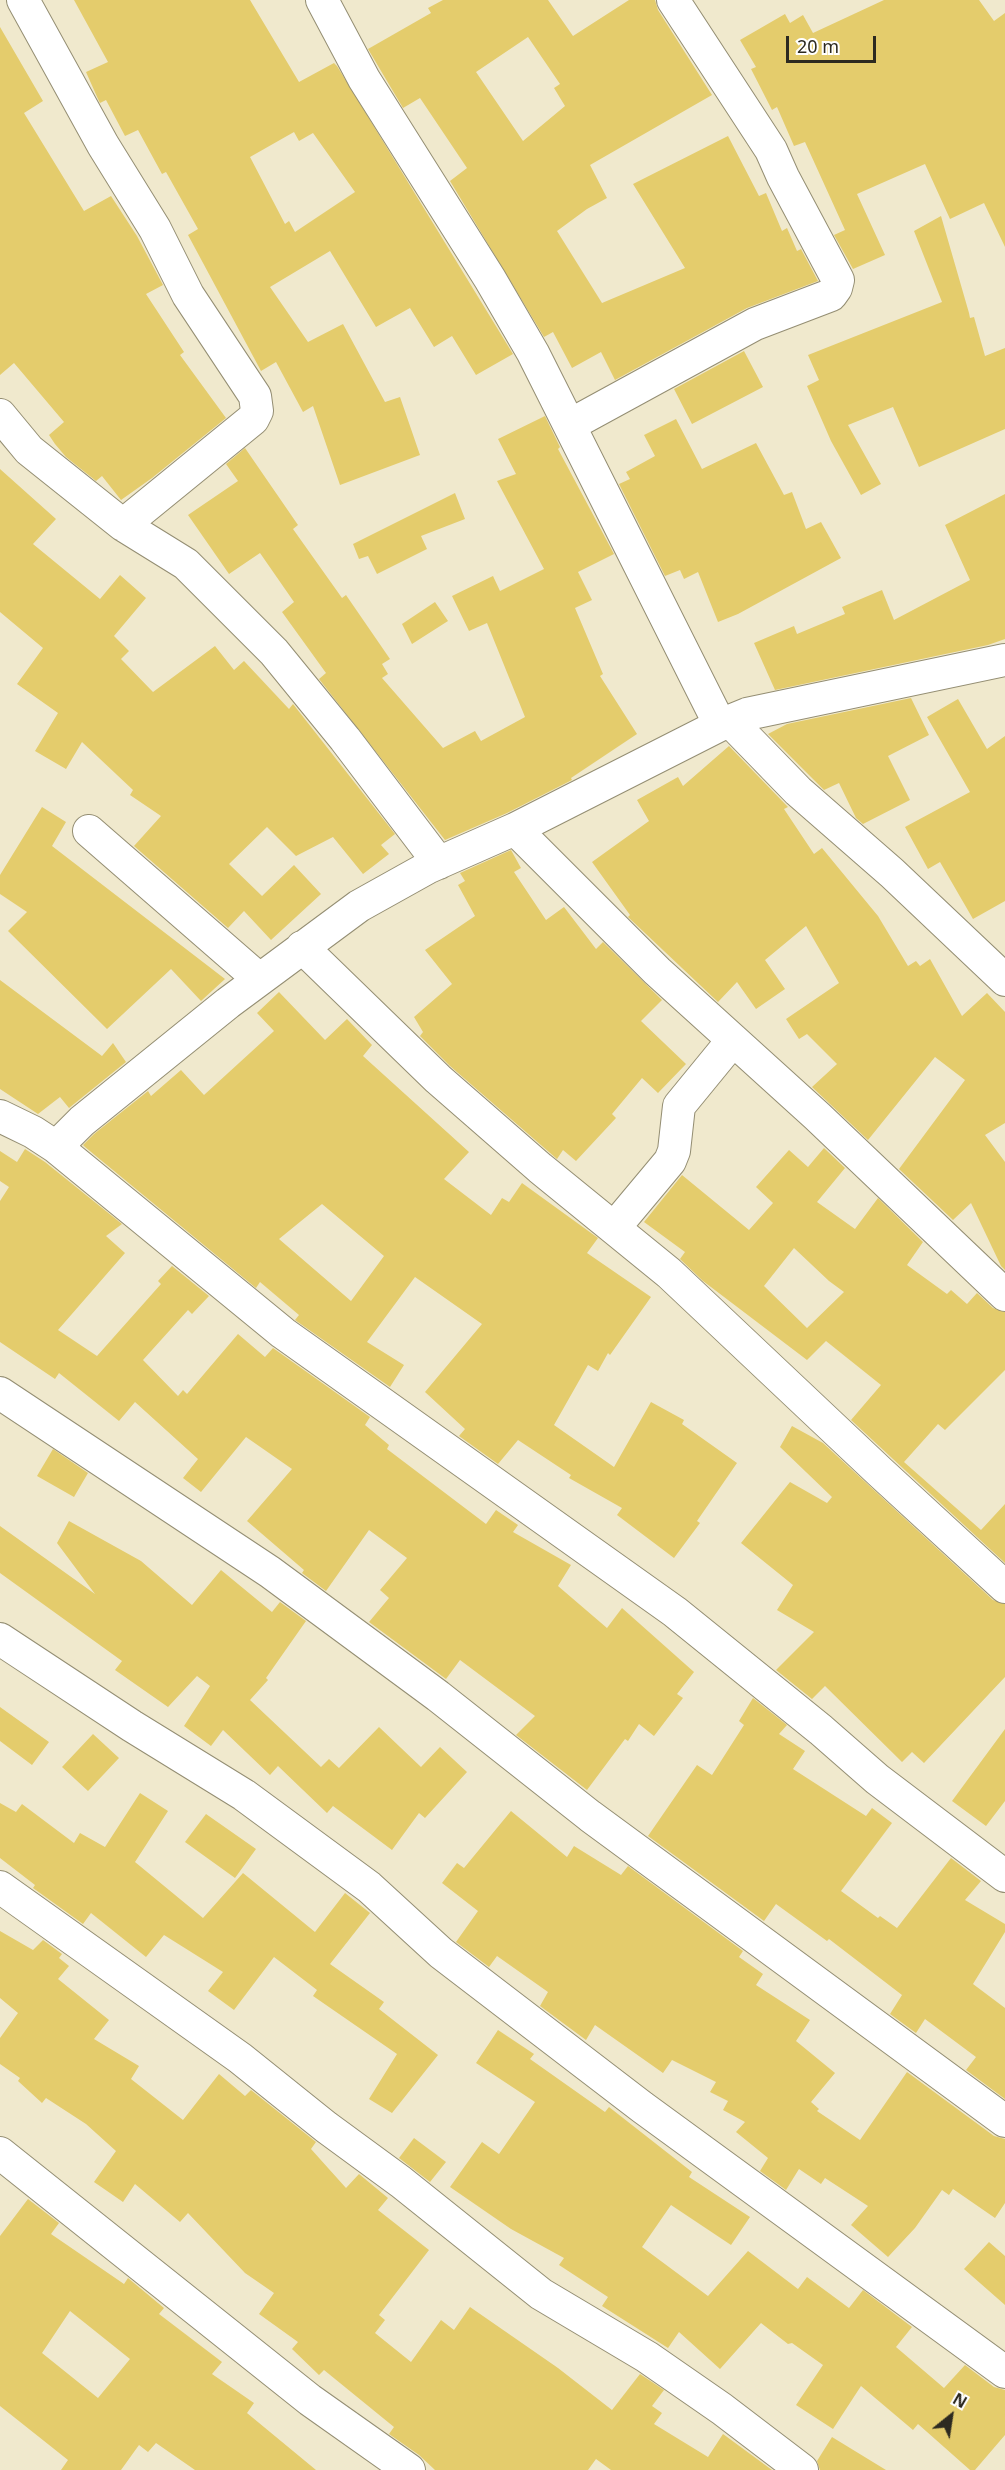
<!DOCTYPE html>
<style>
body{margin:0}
#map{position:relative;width:1005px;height:2470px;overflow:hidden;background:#f0e9cd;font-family:"Noto Sans",sans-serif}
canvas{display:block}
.north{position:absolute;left:921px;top:2386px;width:60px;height:60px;-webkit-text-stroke:4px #fff;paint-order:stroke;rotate:30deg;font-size:16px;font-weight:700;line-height:24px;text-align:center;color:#2d2a20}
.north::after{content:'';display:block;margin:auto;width:21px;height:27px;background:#2d2a20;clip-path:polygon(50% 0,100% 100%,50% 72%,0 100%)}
.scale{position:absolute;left:786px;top:36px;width:90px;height:27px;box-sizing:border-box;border:3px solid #2d2a20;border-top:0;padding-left:8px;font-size:18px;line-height:21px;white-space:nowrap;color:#2d2a20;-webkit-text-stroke:4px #fff;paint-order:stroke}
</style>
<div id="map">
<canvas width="1005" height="2470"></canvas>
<div class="north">N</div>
<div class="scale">20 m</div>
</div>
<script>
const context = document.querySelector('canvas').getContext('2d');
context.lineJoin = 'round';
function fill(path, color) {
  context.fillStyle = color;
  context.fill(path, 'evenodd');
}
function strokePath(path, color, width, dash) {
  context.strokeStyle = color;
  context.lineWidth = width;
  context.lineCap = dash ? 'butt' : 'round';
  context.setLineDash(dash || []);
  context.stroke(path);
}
fill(new Path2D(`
 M74 0H250L299 82 334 63 337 66 513 354 476 375 452 336 434 347 410 308 376 327 330 251 270 287 308 342 343 324 385 402 400 397 420 455 340 485 313 406 303 412 276 362 261 371 188 235 198 229 166 172 162 174 138 130 125 136 106 100 100 103 98 99 86 72 108 62ZM294 132 299 141 313 133 355 192 295 232 289 221 285 224 250 157Z
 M443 0H548L573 36 629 0H655L658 10 712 95 590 165 607 198 587 209 557 231 602 303 685 268 633 184 728 136 759 196 766 193 782 231 787 228 797 251 801 249 818 281 747 308 615 380 601 352 572 368 553 332 544 337 450 181 467 168 420 98 403 108 368 49 431 13 428 8ZM528 37 560 84 554 88 565 106 523 141 476 72Z
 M884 0H979L994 21 1005 13V247L984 203 950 219 925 164 857 194 885 255 853 269 834 235 845 230 805 142 794 146 777 107 772 110 751 69 756 67 740 40 785 14 790 23 803 15 813 33Z
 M0 27 43 101 24 113 84 211 111 196 137 236 163 285 146 294 184 352 180 355 226 418 152 478 121 500 102 476 96 481 66 457 55 444 49 435 64 422 14 363 0 375Z
 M941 216 969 313 970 318 974 317 985 356 1005 348V429L919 467 893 407 848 425 881 484 861 495 831 441 807 386 819 380 808 355 942 302 914 231Z
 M744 351 763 387 692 424 674 389Z
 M545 416 560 447 558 449 614 554 578 572 592 600 575 608 603 674 600 676 637 734 571 778 572 780 507 813 445 840 319 679 326 673 282 612 294 602 260 553 229 574 188 515 238 481 226 464 245 448 298 525 293 529 342 598 346 595 390 659 382 664 388 674 382 678 443 748 475 731 481 741 525 717 487 623 469 631 452 596 493 576 500 591 544 569 497 481 516 474 498 439Z
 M676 419 702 469 756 443 784 495 792 492 806 529 821 522 841 558 738 614 718 622 698 572 684 579 680 570 665 576 619 484 630 479 626 472 655 456 644 435Z
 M0 469 56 519 33 544 100 599 120 575 146 598 114 636 129 651 121 659 153 692 215 646 234 670 244 661 289 709 293 704 395 834 381 845 389 854 363 874 333 837 296 856 267 827 229 864 262 896 294 865 321 894 271 940 244 911 228 928 134 846 161 816 130 795 133 790 82 742 66 769 35 751 58 713 17 684 43 648 0 612Z
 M455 493 465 519 421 536 427 549 377 574 368 556 359 559 353 544Z
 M1005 494V639L988 645 775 690 754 643 794 626 797 634 845 614 842 607 882 590 894 620 970 580 945 525Z
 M435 602 448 621 412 644 402 624Z
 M911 698 929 735 888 756 910 800 863 824 856 818 839 783 824 790 768 734 787 724Z
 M958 699 987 749 1005 736V901L973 919 940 862 928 869 905 827 970 792 927 717Z
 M729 746 788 807 784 809 814 854 822 848 878 916 908 966 916 961 920 966 930 959 962 1016 987 993 1005 1012V1123L985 1135 1005 1162V1270L1001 1266 971 1203 953 1220 899 1169 965 1080 935 1057 868 1140 812 1087 837 1064 807 1034 799 1039 786 1019 839 983 806 926 765 960 785 989 756 1009 737 982 718 1002 628 917 630 915 592 862 649 821 637 800 678 777 683 786Z
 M42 807 66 822 52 846 225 979 201 1001 171 969 107 1029 8 931 27 912 0 894V875Z
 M511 850 521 868 514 872 546 920 564 907 596 949 603 942 662 1000 641 1021 686 1064 658 1093 642 1078 612 1114 616 1118 576 1161 563 1150 557 1159 450 1066 420 1036 423 1032 414 1017 452 984 425 950 475 916 458 885 465 881 460 873Z
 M0 980 102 1056 113 1043 126 1062 69 1108 60 1097 38 1114 0 1089Z
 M279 992 325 1040 347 1019 372 1045 363 1056 469 1152 444 1179 491 1215 502 1198 509 1202 522 1183 598 1238 587 1253 651 1297 610 1355 608 1353 598 1371 588 1365 554 1425 614 1467 651 1402 684 1420 682 1424 737 1463 697 1521 700 1523 674 1558 617 1515 622 1508 569 1478 571 1475 518 1440 498 1464 459 1436 465 1429 425 1392 482 1324 415 1277 367 1342 404 1365 390 1387 295 1320 299 1315 260 1282 256 1288 85 1147 83 1145 94 1134 148 1091 151 1096 181 1070 204 1095 274 1031 257 1013ZM322 1204 384 1256 351 1301 279 1239Z
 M824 1148 845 1168 817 1202 855 1229 878 1198 923 1242 907 1265 947 1294 951 1290 967 1304 977 1293 993 1308 1005 1312V1370L945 1430 938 1424 904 1462 981 1530 1005 1504V1563L851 1420 881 1385 826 1341 807 1360 703 1281 680 1259 685 1252 644 1222 682 1175 749 1230 773 1203 756 1187 789 1150 808 1167ZM794 1248 829 1281 844 1292 807 1328 764 1286Z
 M25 1149 45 1162 122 1224 106 1236 125 1253 58 1330 97 1356 161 1284 158 1281 172 1266 209 1296 192 1314 188 1310 143 1360 178 1396 183 1390 187 1394 238 1334 265 1357 273 1348 370 1417 365 1425 389 1445 387 1449 486 1524 496 1510 518 1525 513 1532 571 1565 558 1586 607 1628 622 1608 694 1672 677 1694 683 1698 654 1736 639 1724 628 1741 625 1739 587 1790 516 1735 535 1716 460 1660 446 1679 369 1622 389 1598 380 1590 407 1558 369 1530 326 1591 302 1573 304 1570 247 1521 292 1469 246 1437 201 1492 183 1478 198 1459 135 1402 119 1421 59 1373 55 1379 0 1342V1201L9 1187 0 1181V1151L17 1162Z
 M792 1426 823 1443 993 1600 1005 1604V1677L924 1763 912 1752 902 1762 825 1686 812 1699 776 1670 814 1632 777 1610 793 1585 741 1543 790 1482 827 1503 832 1497 780 1447Z
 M53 1449 88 1473 74 1497 37 1476Z
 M69 1521 141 1561 192 1605 221 1570 272 1612 280 1602 306 1621 266 1678 268 1680 250 1700 321 1767 329 1759 339 1768 379 1727 421 1767 440 1747 467 1772 425 1818 419 1813 392 1850 333 1806 327 1813 278 1766 270 1775 223 1730 211 1746 184 1726 210 1686 197 1676 168 1707 115 1670 122 1661 0 1573V1526L95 1594 57 1543Z
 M753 1698 787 1725 779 1734 805 1751 793 1769 866 1816 872 1808 892 1823 841 1891 878 1918 880 1916 897 1928 951 1858 981 1881 965 1900 1005 1924V1932L973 1984 1005 2008V2099L966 2070 976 2057 925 2019 916 2033 890 2014 902 1995 829 1939 827 1941 776 1904 764 1921 648 1836 697 1765 712 1775 744 1725 739 1721Z
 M0 1707 49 1742 32 1765 0 1741Z
 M1005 1729V1801L986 1826 952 1801Z
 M93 1734 119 1758 88 1791 62 1767Z
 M140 1793 168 1811 135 1862 203 1918 243 1873 315 1932 345 1893 370 1913 330 1964 384 2002 379 2009 438 2055 392 2113 369 2099 397 2054 313 1996 317 1990 274 1957 234 2010 208 1991 223 1972 164 1935 146 1957 91 1913 83 1924 33 1888 35 1885 0 1858V1803L16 1812 22 1804 74 1843 80 1833 105 1847Z
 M511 1811 567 1857 574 1846 621 1875 628 1866 743 1951 739 1957 763 1974 756 1985 810 2020 796 2041 835 2073 811 2102 819 2109 817 2111 860 2140 907 2072 994 2136 1005 2139V2203L995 2218 953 2189 949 2195 942 2190 915 2228 888 2257 851 2225 868 2206 825 2178 821 2184 799 2169 786 2190 760 2171 768 2158 736 2132 745 2122 723 2110 728 2101 710 2092 716 2082 672 2060 663 2073 595 2025 586 2040 540 2006 548 1992 497 1956 489 1967 456 1942 478 1911 442 1883 457 1863 464 1868Z
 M206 1814 256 1849 235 1878 185 1842Z
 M0 1931 33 1950 43 1940 62 1954 59 1958 69 1966 58 1979 109 2020 94 2039 139 2066 131 2079 183 2120 219 2074 245 2096 251 2090 316 2142 311 2149 346 2188 359 2174 388 2198 378 2210 429 2250 379 2315 385 2320 375 2333 411 2362 441 2320 454 2330 470 2307 558 2368 612 2410 640 2374 664 2390 652 2406 662 2413 654 2424 708 2457 723 2434 772 2470H611L596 2459 588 2470H435L419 2455 389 2434 394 2427 324 2370 319 2375 292 2349 298 2342 259 2314 274 2293 245 2273 188 2213 180 2222 135 2184 123 2202 94 2182 116 2151 86 2124 46 2098 42 2103 18 2081 20 2078 0 2064V2038L18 2013 0 1998Z
 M498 2030 534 2054 530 2059 605 2112 609 2107 692 2172 689 2177 750 2217 731 2245 671 2205 642 2247 708 2296 748 2251 798 2289 807 2277 849 2308 863 2290 912 2327 896 2347 944 2388 965 2365 994 2387 1005 2390V2435L975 2470H970L918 2424 913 2430 861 2386 833 2429 796 2405 823 2365 792 2343 788 2344 761 2323 720 2369 679 2332 668 2348 602 2306 608 2297 559 2265 564 2258 511 2229 450 2187 482 2142 499 2154 535 2102 476 2063Z
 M414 2138 446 2162 430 2182 399 2158Z
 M28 2199 59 2223 51 2234 124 2284 128 2278 164 2308 159 2314 222 2362 212 2374 254 2403 247 2413 316 2470H195L156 2443 148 2452 139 2445 121 2470H61L68 2460 0 2406V2236ZM70 2311 130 2359 98 2398 42 2353Z
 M989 2242 1005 2256V2305L964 2269Z
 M832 2437 886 2470H820L817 2461Z`), '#e4cc6c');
const minor = new Path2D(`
 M23 0 103 145 155 229 188 295 255 396 257 411 253 419 123 525
 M322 0 364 79 490 279 533 353 720 725
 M0 415 29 450 123 525 186 564 274 652 345 739 439 863
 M570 425 755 324 831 295 836 288 838 280 783 177 771 150 673 0
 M730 721 798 791 892 873 1005 980
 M515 829 657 971 817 1116 1005 1295
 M89 831 259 979
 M302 947 438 1079 540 1168 669 1273 880 1472 1005 1587
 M0 1116 33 1132 56 1147 283 1333 675 1612 821 1730 877 1779 1005 1876
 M56 1147 82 1121 228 1003 359 906 429 867 515 829 720 725 747 714 1005 660
 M614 1228 670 1161 674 1151 679 1106 733 1040
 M0 1393 270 1572 438 1696 590 1816 1005 2121
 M0 1639 132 1726 244 1795 369 1887 441 1953 642 2107 1005 2372
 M0 1887 240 2058 326 2127 401 2182 541 2294 647 2357 722 2409 802 2470
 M0 2153 310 2400 409 2470`);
strokePath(minor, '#948e73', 34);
strokePath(minor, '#fff', 32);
</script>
